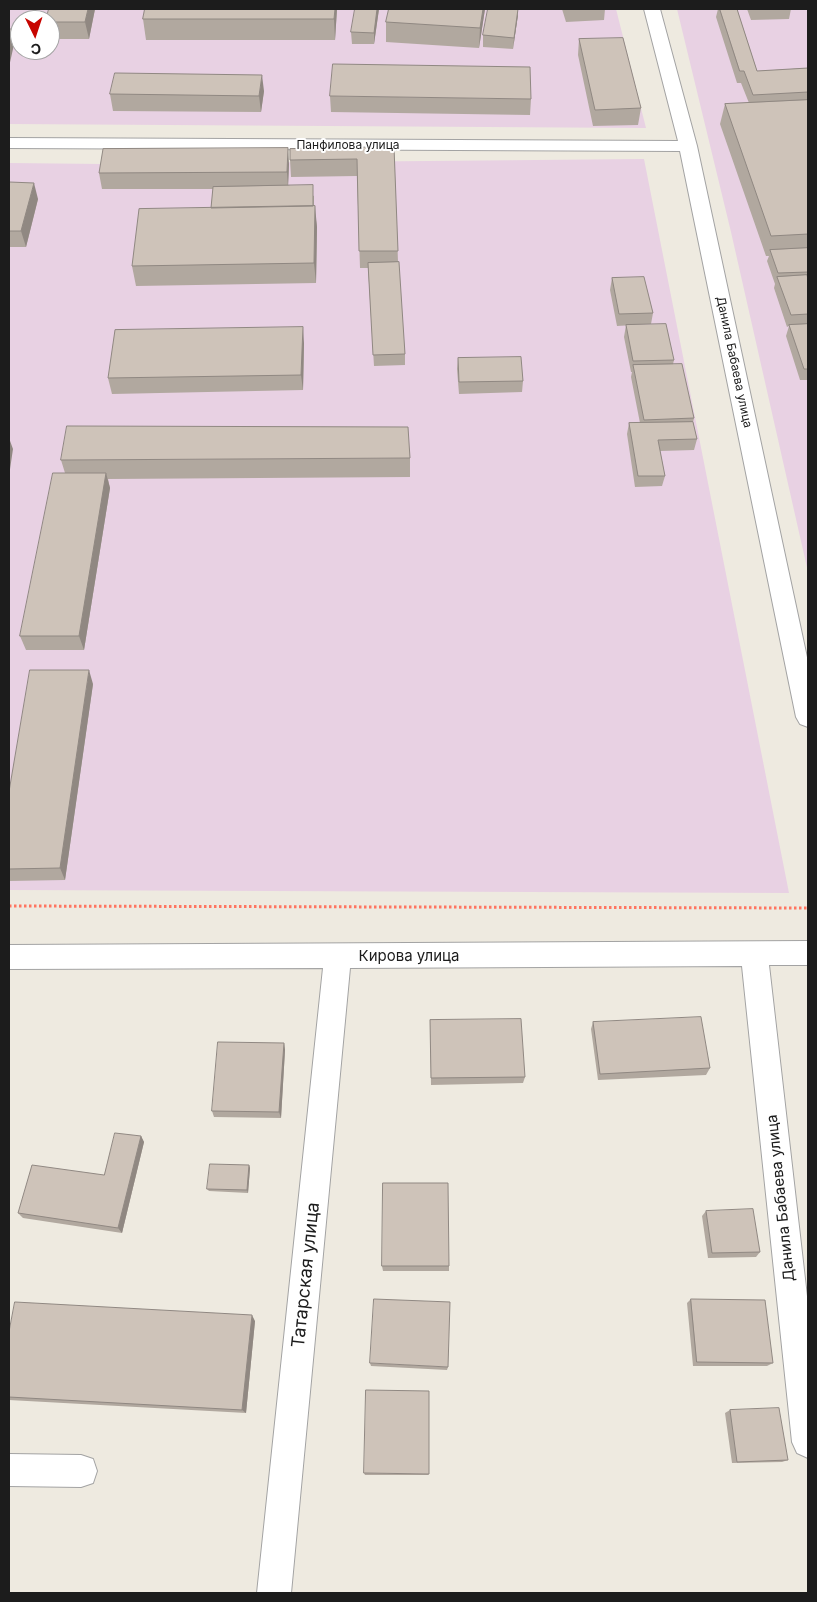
<!DOCTYPE html>
<meta charset="utf-8">
<style>
body{margin:0}
#map{position:relative;width:817px;height:1602px;overflow:hidden;background:#eeeae0;font-family:Inter,sans-serif}
canvas{display:block}
.frame{position:absolute;inset:0;border:10px solid #1c1c1c;pointer-events:none}
.north{position:absolute;left:10px;top:10px;width:50px;height:50px;box-sizing:border-box;background:#fff;border:1px solid #a4a4a4;border-radius:50%;rotate:176deg;font-size:14px;font-weight:700;line-height:20px;text-align:center;color:#1c1c1c}
.north::after{content:'';display:block;margin:auto;width:18px;height:22px;background:#c70500;clip-path:polygon(50% 0,100% 100%,50% 72%,0 100%)}
</style>
<div id="map">
<canvas width="817" height="1602"></canvas>
<div class="frame"></div>
<div class="north">С</div>
</div>
<script>
const context = document.querySelector('canvas').getContext('2d');
context.lineJoin = 'round';
function fill(path, color) {
  context.fillStyle = color;
  context.fill(path, 'evenodd');
}
function strokePath(path, color, width, dash) {
  context.strokeStyle = color;
  context.lineWidth = width;
  context.lineCap = dash ? 'butt' : 'round';
  context.setLineDash(dash || []);
  context.stroke(path);
}
function write(font, color, halo, rows, align = 'center') {
  context.font = font + ' Inter,sans-serif';
  context.lineWidth = 4;
  context.setLineDash([]);
  context.textBaseline = 'middle';
  context.strokeStyle = halo;
  context.fillStyle = color;
  for (const [text, x, y, turn = 0] of rows) {
    context.save();
    context.translate(x, y);
    context.rotate((+turn || 0) * Math.PI / 180);
    context.textAlign = isNaN(turn) ? turn : align;
    if (halo) context.strokeText(text, 0, 0);
    context.fillText(text, 0, 0);
    context.restore();
  }
}
fill(new Path2D(`
 M9 9H616L646 128 9 124ZM20 20H50V50H20Z
 M677 9H808V572L731 232Z
 M644 159 789 893 9 890V163L103 164Z`), '#e8d1e3');
const street = new Path2D(`
 M644 9H660L697 146 808 662V727L800 724 796 717 680 151 9 148V138L678 141Z
 M808 941V965H769L808 1305V1458L797 1453 792 1442 742 966 350 968 291 1593H257L323 968 9 969V945Z
 M9 1454 81 1455 93 1459 97 1471 93 1483 81 1487 9 1486Z`);
strokePath(street, '#a3a3a3', 2);
strokePath(new Path2D(`
 M9 906 808 908`), '#ff7560', 3, [2.5, 2.5]);
fill(street, '#fff');
fill(new Path2D(`
 M95 9 89 39H50V20Z
 M145 9H337L335 40H146L143 19Z
 M379 9 374 44H352L351 32Z
 M389 9H485L479 48 386 42V22Z
 M562 9H605L604 20 566 22Z
 M718 9H737L757 71 808 68V380H800L786 336 789 326 787 327 774 288 775 284 767 261 769 256H766L720 124 725 104 749 103 741 83H737L716 17Z
 M747 9H791L789 19 751 20Z
 M518 15 513 49 483 47V35Z
 M579 39 641 108 638 125 593 126 578 55Z
 M264 91 261 112 113 111 110 94Z
 M330 96 531 99 530 115 331 112Z
 M394 147 398 262 405 354V365L374 366 368 268H360L357 176 291 177 290 160Z
 M289 164 288 185 314 196V206L317 227 316 283 136 286 132 266 211 208 213 189H102L99 173Z
 M9 182 38 199 26 247H9Z
 M612 278 653 313 651 324 617 326 610 290Z
 M626 325 674 360 673 364 694 418 693 422 697 439 694 450 660 451 665 476 662 486 635 487 627 434 629 423H640L631 377 632 372H631L624 337Z
 M304 343 303 390 112 394 108 378Z
 M458 358 523 381 522 392 459 394 457 369Z
 M410 458V477L108 479 110 488 84 650H26L20 636 65 473 61 460Z
 M93 684 65 880 9 881V792Z
 M430 1020 525 1077 523 1083 431 1085Z
 M593 1022 710 1068 706 1075 598 1080 591 1029Z
 M284 1043 285 1050 281 1118 214 1117 212 1111Z
 M141 1136 144 1142 122 1233 23 1218 18 1213 104 1175Z
 M249 1165 250 1168 248 1193 209 1191 207 1189Z
 M706 1211 760 1252 756 1257 708 1258 702 1216Z
 M382 1266H449V1271H383Z
 M691 1299 773 1363 767 1366H693L687 1303Z
 M255 1321 246 1413 9 1400V1332Z
 M370 1363 448 1367 447 1370 371 1366Z
 M730 1410 788 1460 782 1462 732 1463 725 1413Z
 M364 1473 429 1474 428 1475H365Z
 M9 1592 32 1593H9Z`), '#b1a89f');
fill(new Path2D(`
 M88 9H95L89 39 85 22Z
 M335 9H337L335 40 334 19Z
 M377 9H379L374 44V33Z
 M483 9H485L479 48 480 28Z
 M518 9V15L513 49 514 38Z
 M12 29 15 40 9 67V44Z
 M262 75 264 91 261 112 259 96Z
 M288 148 289 164 288 188 287 172Z
 M34 183 38 199 26 247 21 231Z
 M315 206 317 227 316 283 314 263Z
 M303 327 304 343 303 390 301 375Z
 M9 438 13 449 9 476Z
 M106 473 110 488 84 650 79 636Z
 M89 670 93 684 65 880 60 868Z
 M284 1043 285 1050 281 1118 279 1112Z
 M141 1136 144 1142 122 1233 118 1228Z
 M249 1165 250 1168 248 1193 247 1190Z
 M252 1315 255 1321 246 1413 242 1410Z`), '#908882');
const building = new Path2D(`
 M49 9H88L85 22H50V20H46Z
 M145 9H335L334 19H143Z
 M355 9H377L374 33 351 32Z
 M389 9H483L480 28 386 22Z
 M488 9H518L514 38 483 35Z
 M720 9H737L757 71 808 68V92L753 95 744 71H740Z
 M9 29H12L9 44Z
 M623 38 641 108 595 110 579 39Z
 M333 64 530 67 531 99 330 96Z
 M115 73 262 75 259 96 110 94Z
 M808 100V234L771 236 725 104Z
 M394 147 398 251H359L357 159 290 160V149Z
 M288 148 287 172 99 173 103 149Z
 M9 182 34 183 21 231H9Z
 M313 185V206L211 208 213 187Z
 M315 206 314 263 132 266 139 209Z
 M808 248V272L778 273 770 250Z
 M399 262 405 354 373 355 368 263Z
 M807 275 808 279V314L791 315 777 277Z
 M644 277 653 313 619 314 612 278Z
 M666 324 674 360 633 361 626 325Z
 M808 324V369H804L789 325Z
 M303 327 301 375 108 378 115 330Z
 M521 357 523 381 459 382 458 358Z
 M682 364 694 418 644 420 633 365Z
 M693 422 697 439 658 440 665 476H638L629 423Z
 M67 426 408 427 410 458 61 460Z
 M53 473H106L79 636H20Z
 M30 670H89L60 868 9 869V792Z
 M701 1017 710 1068 600 1074 593 1022Z
 M521 1019 525 1077 431 1078 430 1020Z
 M218 1042 284 1043 279 1112 212 1111Z
 M115 1133 141 1136 118 1228 18 1213 32 1165 104 1175Z
 M210 1164 249 1165 247 1190 207 1189Z
 M383 1183H448L449 1266H382Z
 M753 1209 760 1252 712 1253 706 1211Z
 M374 1299 450 1302 448 1367 370 1363Z
 M691 1299 765 1300 773 1363 697 1362Z
 M15 1302 252 1315 242 1410 9 1397V1332Z
 M366 1390 429 1391V1474L364 1473Z
 M779 1408 788 1460 737 1462 730 1410Z`);
fill(building, '#cec3b9');
strokePath(building, '#908882', 1);
write('12px', '#1c1c1c', '#fff', [
 ["Панфилова улица",348,145],
 ["Данила Бабаева улица",734,362,78]
]);
write('15px', '#1c1c1c', '#fff', [
 ["Кирова улица",409,956],
 ["Данила Бабаева улица",781,1198,-96]
]);
write('18px', '#1c1c1c', '#fff', [
 ["Татарская улица",306,1275,-84]
]);
</script>
